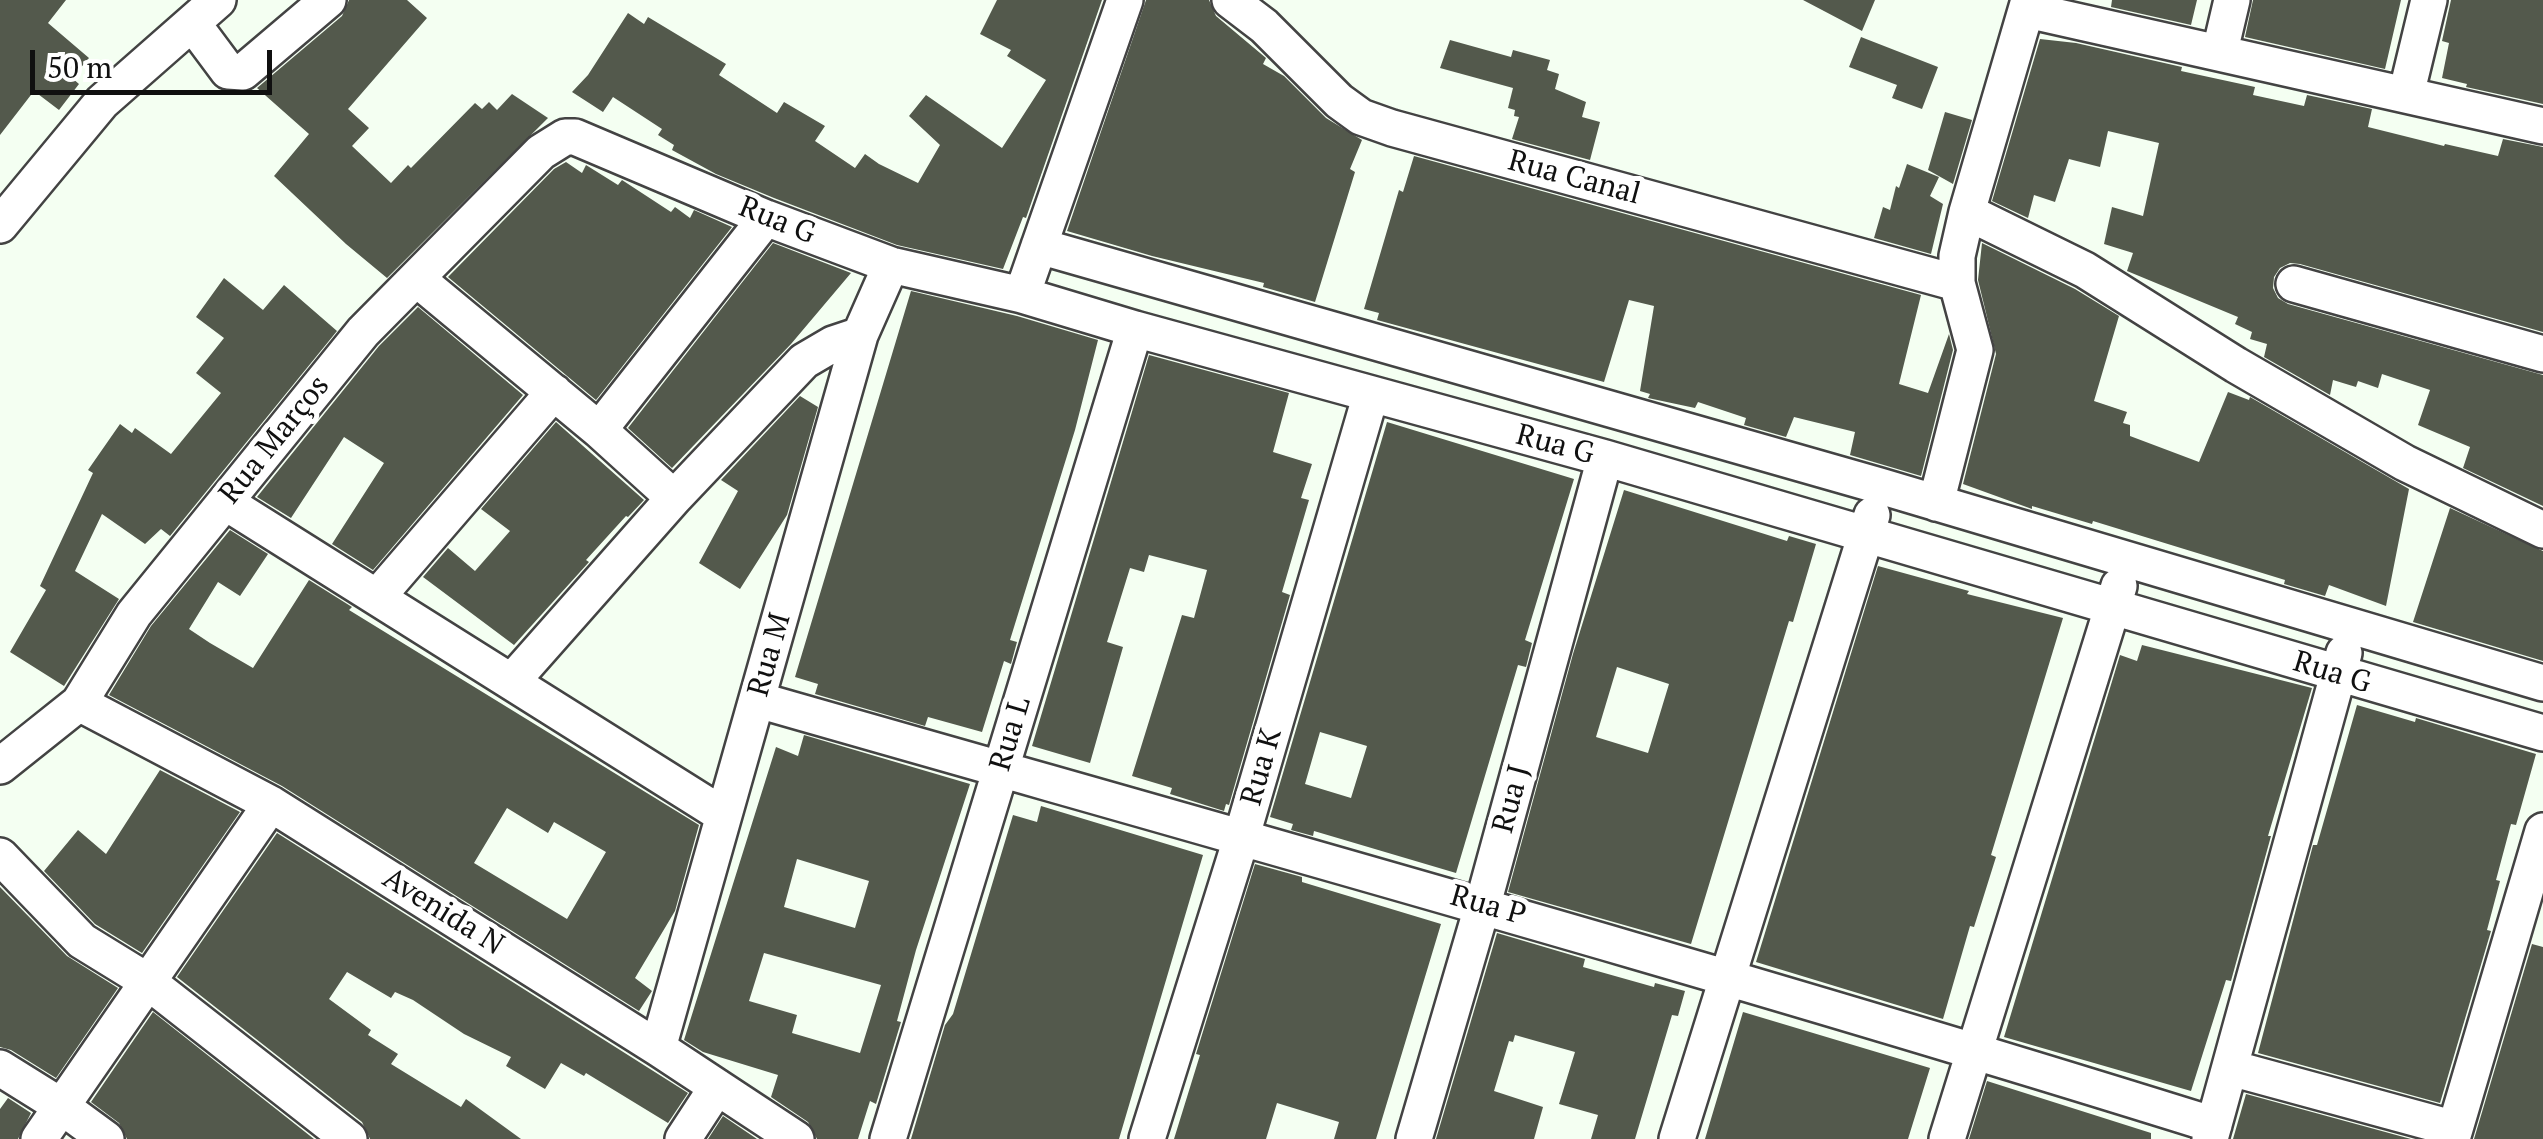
<!DOCTYPE html>
<meta charset="utf-8">
<style>
body{margin:0}
#map{position:relative;width:2543px;height:1139px;overflow:hidden;background:#f4fff2;font-family:"PT Serif",serif}
canvas{display:block}
.scale{position:absolute;left:30px;top:50px;width:242px;height:45px;box-sizing:border-box;border:5px solid #101010;border-top:0;padding-left:12px;font-size:30px;line-height:35px;white-space:nowrap;color:#101010;-webkit-text-stroke:8px #fff;paint-order:stroke}
</style>
<div id="map">
<canvas width="2543" height="1139"></canvas>
<div class="scale">50 m</div>
</div>
<script>
const context = document.querySelector('canvas').getContext('2d');
context.lineJoin = 'round';
function fill(path, color) {
  context.fillStyle = color;
  context.fill(path, 'evenodd');
}
function strokePath(path, color, width, dash) {
  context.strokeStyle = color;
  context.lineWidth = width;
  context.lineCap = dash ? 'butt' : 'round';
  context.setLineDash(dash || []);
  context.stroke(path);
}
function write(font, color, halo, rows, align = 'center') {
  context.font = font + ' "PT Serif",serif';
  context.lineWidth = 10;
  context.setLineDash([]);
  context.textBaseline = 'middle';
  context.strokeStyle = halo;
  context.fillStyle = color;
  for (const [text, x, y, turn = 0] of rows) {
    context.save();
    context.translate(x, y);
    context.rotate((+turn || 0) * Math.PI / 180);
    context.textAlign = isNaN(turn) ? turn : align;
    if (halo) context.strokeText(text, 0, 0);
    context.fillText(text, 0, 0);
    context.restore();
  }
}
fill(new Path2D(`
 M0 0H66L48 23 89 58 72 78 79 84 59 110 34 91 0 135Z
 M349 0H407L427 18 348 109 369 128 352 146 391 183 408 165 411 168 475 103 482 109 489 102 497 110 512 94 548 118 387 278 346 244 274 176 309 134 257 88 342 16Z
 M997 0H1102L1026 218 1023 217 1003 269 897 245 774 198 716 174 672 150 674 145 658 135 662 129 613 97 603 112 572 92 588 75 628 13 644 24 648 17 726 64 719 75 777 113 784 102 825 126 815 141 855 168 865 154 879 164 918 183 940 145 909 116 926 95 1002 148 1046 80 1007 56 1011 50 980 34Z
 M1146 0H1209L1216 16 1266 58 1263 64 1284 76 1326 118 1362 140 1350 169 1355 172 1315 302 1263 287 1264 283 1152 256 1067 231Z
 M1803 0H1875L1862 31Z
 M2112 0H2197L2191 25 2111 7Z
 M2253 0H2401L2385 69 2245 37Z
 M2451 0H2543V104L2466 87 2467 84 2442 78 2449 43 2442 41Z
 M1861 37 1938 67 1922 109 1892 98 1897 85 1849 67Z
 M2040 39 2076 43 2182 67 2181 71 2255 87 2253 95 2304 106 2307 95 2372 109 2368 127 2444 146 2445 144 2498 156 2503 139 2543 147V332L2300 264 2290 263 2280 268 2274 277 2273 288 2278 298 2288 304 2543 375V506L2463 468 2470 447 2418 425 2430 390 2382 374 2378 388 2358 381 2356 387 2333 380 2330 395 2264 357 2267 344 2250 339 2252 332 2235 324 2238 317 2127 271 2133 253 2104 244 2112 207 2143 216 2159 143 2108 131 2100 167 2069 159 2055 202 2034 195 2028 218 1992 201Z
 M1450 40 1511 57 1513 50 1550 60 1547 70 1559 74 1555 89 1586 102 1582 117 1600 122 1590 160 1512 139 1519 117 1514 116 1515 110 1508 108 1513 88 1440 68Z
 M1945 112 1972 120 1953 184 1928 170Z
 M1414 156 1921 295 1899 384 1928 393 1949 334 1953 350 1921 476 1850 455 1855 432 1794 417 1786 437 1744 425 1746 418 1698 402 1695 408 1648 398 1650 394 1640 391 1654 306 1629 300 1604 382 1377 320 1379 313 1364 309 1399 190 1403 192Z
 M566 162 582 173 586 165 618 185 622 180 671 212 675 207 690 218 694 210 732 227 596 400 448 277 554 169Z
 M1907 164 1939 177 1930 196 1943 204 1931 254 1874 238 1883 207 1890 210 1896 186 1899 188Z
 M773 243 851 273 791 344 672 468 628 428Z
 M1982 243 2075 289 2119 316 2094 401 2127 412 2123 423 2130 425V436L2199 462 2228 392 2249 400 2250 397 2409 489 2386 606 2329 585 2325 596 2284 584 2285 580 2093 521 2092 524 2032 506V509L1963 484 1996 354 1978 280Z
 M224 278 263 310 284 285 337 331 170 536 161 529 145 544 102 514 75 571 119 599 64 686 10 652 46 590 40 586 93 473 88 470 120 424 132 433 135 428 171 454 221 393 196 373 224 338 196 317Z
 M911 291 1017 316 1098 340 1075 430 1010 640 1017 642 1011 664 1004 661 982 732 928 717 925 726 815 694 818 684 795 677Z
 M418 307 523 395 373 570 332 544 384 463 344 437 291 518 257 497 379 346Z
 M1149 355 1289 393 1273 452 1312 464 1301 498 1309 500 1282 592 1290 595 1229 805 1226 804 1224 811 1170 794 1172 788 1132 776 1182 615 1194 618 1207 570 1149 555 1144 572 1130 568 1107 642 1123 647 1090 763 1032 746Z
 M800 396 818 407 787 515 740 589 699 563 738 491 721 480Z
 M556 422 644 500 628 517 626 516 586 560 589 562 514 645 423 577 448 548 475 571 510 531 481 509Z
 M1387 422 1574 479 1525 640 1532 643 1526 667 1518 665 1456 873 1314 831 1313 836 1291 830 1293 824 1270 817ZM1320 732 1367 746 1351 798 1305 784Z
 M1624 490 1787 541 1789 536 1816 544 1793 622 1789 621 1691 944 1508 892 1573 654ZM1617 667 1669 684 1648 753 1596 737Z
 M2450 508 2543 551V661L2413 622Z
 M230 530 268 554 240 596 218 582 189 629 210 643 253 668 309 580 352 607 349 610 699 825 675 911 635 978 652 991 639 1011 282 786 109 695 151 626ZM507 808 548 833 554 822 606 852 567 919 474 863Z
 M1878 566 1969 591 1967 594 2063 618 1991 855 1996 857 1974 927 1970 926 1943 1019 1756 962Z
 M2142 645 2312 688 2268 836H2271L2231 981 2226 980 2191 1091 2004 1037 2120 655 2137 661Z
 M2357 705 2415 722 2416 718 2536 754 2516 825 2511 824 2496 880 2500 881 2487 930 2491 931 2440 1103 2258 1053 2313 845H2317Z
 M804 735 970 784 916 950 897 1021 901 1022 876 1104 870 1101 858 1139H817L808 1122 771 1097 778 1075 703 1052 684 1040 776 747 798 756ZM797 859 869 881 855 928 784 907ZM764 953 881 985 860 1053 792 1033 797 1015 749 1001Z
 M160 770 240 812 142 953 95 924 44 871 78 830 106 854Z
 M1041 806 1203 855 1119 1139H911L945 1025 953 1014 1013 815 1037 822Z
 M277 833 688 1093 668 1123 586 1073 584 1076 561 1063 545 1089 506 1066 511 1057 464 1034 413 1000 395 992 391 998 347 972 329 999 371 1030 368 1035 398 1054 391 1064 461 1107 466 1099 521 1139H370L362 1122 177 977Z
 M1255 864 1302 877V882L1441 924 1376 1139H1334L1339 1122 1277 1103 1266 1139H1174L1200 1055 1196 1054Z
 M0 887 67 956 118 988 56 1078 11 1050 0 1047Z
 M1497 933 1585 959 1583 967 1654 987 1655 983 1685 991 1678 1016 1672 1015 1635 1139H1591L1598 1115 1559 1104 1575 1052 1515 1035 1513 1042 1509 1041 1494 1091 1543 1107 1534 1139H1436Z
 M2532 944 2543 947V1139H2474Z
 M153 1012 314 1139H127L119 1123 91 1102Z
 M1743 1012 1930 1068 1908 1139H1705Z
 M1987 1081 2151 1133V1139H1969Z
 M2246 1094 2411 1139H2233Z
 M8 1098 31 1113 18 1139H0V1109Z
 M723 1116 757 1139H708Z`), '#53594c');
const minor = new Path2D(`
 M1230 0 1264 26 1339 101 1361 117 1392 128 1957 283
 M2027 10 2543 126
 M193 24 228 71 243 72 328 0
 M2220 51 2232 0
 M2406 95 2429 0
 M1967 212 2085 270 2236 365 2405 463 2543 530
 M0 225 102 102 218 0
 M1039 246 1880 486 2543 683
 M417 279 599 430 674 498
 M2294 284 2543 354
 M1022 295 1125 0
 M599 430 766 218
 M225 502 723 815
 M1936 503 1975 350 1957 283V256L1967 212 2029 0
 M378 596 554 392
 M513 680 674 498 804 361 833 344 860 335
 M758 700C1244 839 1731 974 2214 1125
 M79 703 271 804 658 1048 796 1139
 M0 766 79 703 134 614 363 332 541 152 565 137H575L766 218 891 265 1022 295 1135 329 1605 458 2543 733
 M0 856 82 941 147 981 349 1139
 M658 1048 860 335 891 265
 M0 1068 61 1106 106 1139
 M2231 1068 2455 1129
 M39 1139 271 804
 M683 1139 717 1087
 M888 1139 1135 329
 M1147 1139 1241 839 1371 394
 M1414 1139 1483 904 1605 458
 M1677 1139 1872 515
 M1947 1139 2119 586
 M2210 1139 2344 653
 M2452 1139 2543 831`);
strokePath(minor, '#434343', 40);
strokePath(minor, '#fff', 35);
write('30px', '#101010', '#fff', [
 ["Rua Canal",1574,178,15],
 ["Rua G",777,221,22],
 ["Rua Marços",275,440,-51],
 ["Rua G",1555,445,15],
 ["Rua M",770,655,-74],
 ["Rua G",2332,673,17],
 ["Rua L",1011,734,-73],
 ["Rua K",1262,767,-74],
 ["Rua J",1512,799,-75],
 ["Rua P",1488,906,16],
 ["Avenida N",443,912,32]
]);
</script>
